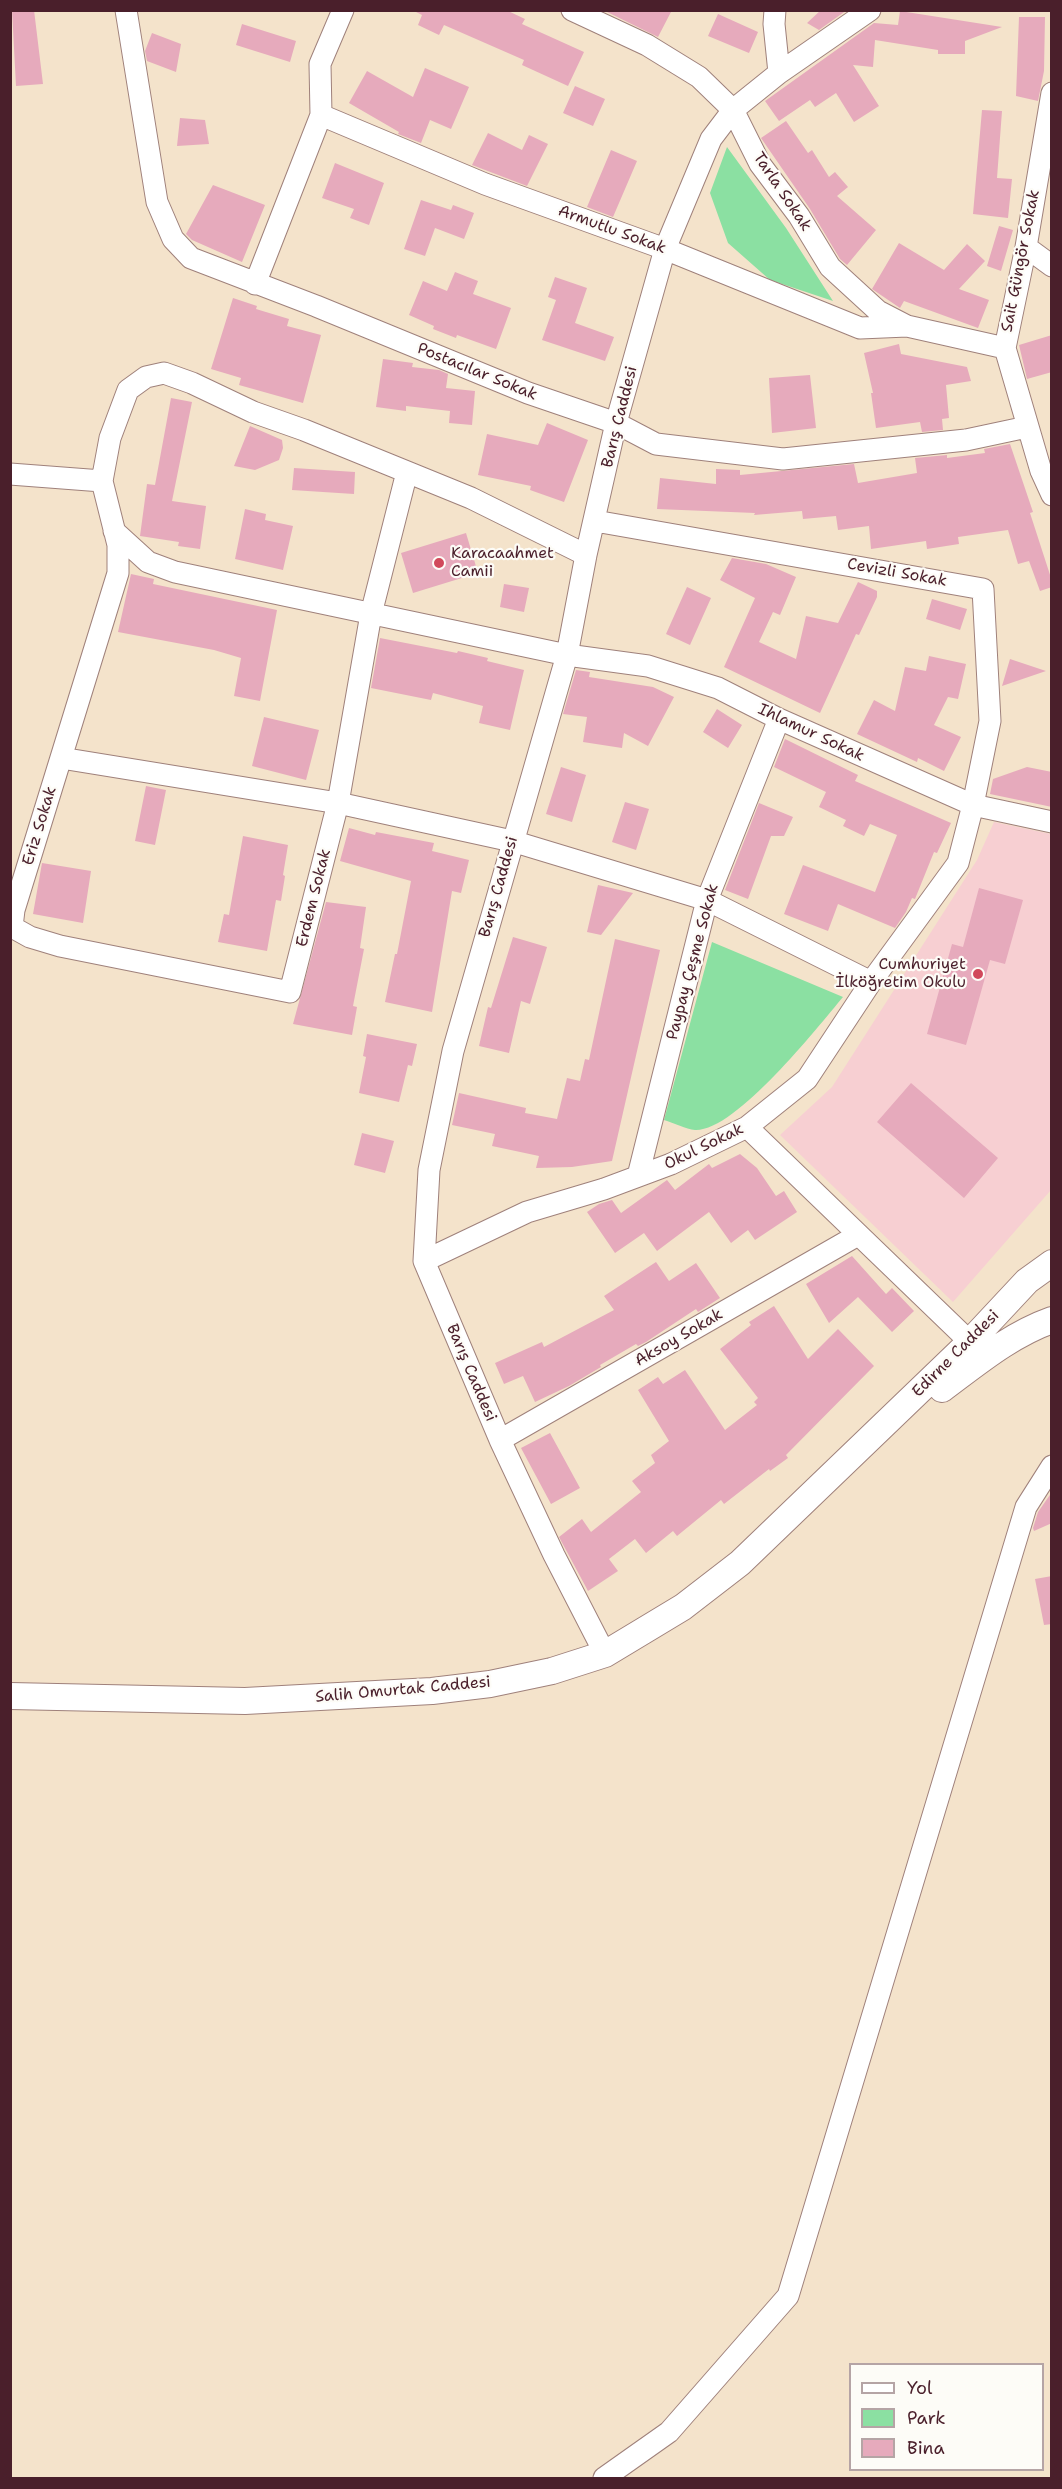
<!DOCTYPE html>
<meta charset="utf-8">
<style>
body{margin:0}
#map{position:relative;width:1062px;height:2489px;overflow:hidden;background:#f4e3cb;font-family:"Shantell Sans",sans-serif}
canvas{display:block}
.frame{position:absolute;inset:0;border:12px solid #4a1f2b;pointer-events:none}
.legend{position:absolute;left:849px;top:2363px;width:195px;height:108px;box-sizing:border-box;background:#fdfcf7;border:2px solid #b5a4a5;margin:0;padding:8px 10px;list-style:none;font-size:18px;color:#4a1f2b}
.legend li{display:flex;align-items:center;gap:12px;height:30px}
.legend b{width:30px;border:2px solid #b5a4a5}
</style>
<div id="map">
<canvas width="1062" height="2489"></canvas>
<div class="frame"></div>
<ul class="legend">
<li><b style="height:8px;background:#fff"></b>Yol</li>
<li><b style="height:16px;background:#8be0a2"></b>Park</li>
<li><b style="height:16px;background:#e6aabc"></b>Bina</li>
</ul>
</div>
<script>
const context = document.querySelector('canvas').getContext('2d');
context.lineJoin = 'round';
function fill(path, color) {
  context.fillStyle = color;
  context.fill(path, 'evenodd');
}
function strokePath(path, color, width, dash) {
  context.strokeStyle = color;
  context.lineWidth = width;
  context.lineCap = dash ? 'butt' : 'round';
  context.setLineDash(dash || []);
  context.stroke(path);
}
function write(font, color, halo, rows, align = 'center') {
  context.font = font + ' "Shantell Sans",sans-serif';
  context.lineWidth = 4.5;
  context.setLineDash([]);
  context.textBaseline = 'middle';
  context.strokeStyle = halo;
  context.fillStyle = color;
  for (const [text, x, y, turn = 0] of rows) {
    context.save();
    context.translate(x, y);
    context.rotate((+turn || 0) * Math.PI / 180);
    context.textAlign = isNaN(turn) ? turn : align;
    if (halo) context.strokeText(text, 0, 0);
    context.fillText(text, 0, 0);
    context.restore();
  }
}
fill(new Path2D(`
 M994 822 1051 834V1190L953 1302 780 1135 832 1087 977 860Z`), '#f7cfd2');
fill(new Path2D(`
 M727 147 786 228 833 301 770 280 728 243 710 193Z
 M712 942 843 997C817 1028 735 1132 695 1130 686 1129 674 1123 664 1120Z`), '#8be0a2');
fill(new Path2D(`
 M12 10H34L43 84 16 86Z
 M412 10H506L525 19 522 24 584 52 568 86 522 65 524 60 444 25 439 35 418 25 422 15Z
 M603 10H672L658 37Z
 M821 10H847L819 30 807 23Z
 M900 11 1002 27 965 41V54H938V50L875 40 873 67 853 65 879 106 854 122 836 93 815 107 810 100 779 121 765 101 874 23 898 25Z
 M718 14 758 32 749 53 708 36Z
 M1019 17H1045L1044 71 1038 101 1016 96Z
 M242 24 296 41 290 62 236 45Z
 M152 33 181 44 176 72 147 61 145 51Z
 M425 68 469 87 451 129 430 120 421 143 398 134 399 132 349 103 367 71 413 97Z
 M575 86 605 99 593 126 563 113Z
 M982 110 1002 111 997 178 1012 179 1008 218 973 214Z
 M180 118 205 120 209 144 177 146Z
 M786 121 808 153 812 150 829 177 835 172 848 187 837 196 876 230 847 265 840 259 810 209 761 138Z
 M488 133 522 150 529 135 548 144 527 186 472 165Z
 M611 150 637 161 613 217 587 207Z
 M335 163 384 183 369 225 350 218 354 209 322 198Z
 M213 185 265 205 242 262 192 240 186 234Z
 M421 200 451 210 453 205 474 213 464 239 435 228 425 256 404 249Z
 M999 226 1013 230 1001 271 987 266Z
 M899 243 944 270 967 244 985 261 959 289 989 300 978 328 904 301 900 308 872 289Z
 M455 272 478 281 473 294 511 308 496 349 457 335 456 338 433 329 434 326 409 315 423 281 447 291Z
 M555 277 587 288 575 323 614 337 605 361 542 340 556 300 548 297Z
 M233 298 257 306 256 309 289 319 287 326 321 335 303 403 239 385 241 378 211 369Z
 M1052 335V372L1027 379 1019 345Z
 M899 344 901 354 967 367 971 381 946 385 949 418 942 419 943 430 922 432 920 422 876 428 871 393H873L864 353Z
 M383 359 413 363 412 367 439 370 448 374 446 388 475 391 472 425 449 423 450 411 406 406V411L376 407Z
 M810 375 816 428 772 433 769 378Z
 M171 398 192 402 172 501 206 506 200 549 178 546 179 542 140 536 147 484 155 485Z
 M547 423 588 440 564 502 530 490 531 486 478 475 487 434 538 445Z
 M250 426 282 440 283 448 279 460 255 470 234 466Z
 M1010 444 1033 512 1030 513 1052 581V587L1040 591 1029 561 1018 564 1008 530 958 537 959 544 927 549 926 541 871 549 869 526 838 530 836 516 803 519 802 511 754 515 755 513 657 509 660 478 716 484V469L740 470V475L854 464 858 483 917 473 915 458 947 455V458L985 453 984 449Z
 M294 468 355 472 354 494 292 490Z
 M245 509 266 514 265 520 293 526 283 570 235 559Z
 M466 533 478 573 413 593 401 553Z
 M732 558 766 564 796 577 780 615 773 612 759 642 796 659 806 616 838 623 858 582 877 591V597L859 635 856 634 820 713 724 667 755 598 720 580Z
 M131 574 154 579 153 584 277 610 260 701 234 696 241 658 214 650 118 632Z
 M504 584 529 588 524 612 500 607Z
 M687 587 711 598 690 645 666 634Z
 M932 599 967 609 960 630 926 619Z
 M380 638 457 653 458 651 488 658 487 661 524 670 510 730 479 723 483 706 433 693 431 700 371 688Z
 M929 656 966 664 958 699 948 697 934 725 961 737 944 771 918 758 917 762 857 734 874 700 895 711 905 667 926 671Z
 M1010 659 1046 671 1002 686Z
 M576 670 590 672 589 677 653 687 674 697 648 746 624 733 622 748 583 742 587 717 563 714Z
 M717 709 742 725 728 748 703 732Z
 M264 717 319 730 306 780 252 766Z
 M785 739 858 775 855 781 951 823 937 853 934 852 915 899 912 898 906 912 895 928 838 904 828 931 784 914 803 865 875 892 897 835 870 824 864 836 843 826 846 820 819 807 826 792 774 767Z
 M561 767 586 775 572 822 546 814Z
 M1027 767 1052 772V807L990 794 993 779Z
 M146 786 166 790 155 845 135 841Z
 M625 802 649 809 636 850 612 842Z
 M759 803 793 817 784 836H771L748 899 725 890Z
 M349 828 375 835 376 832 434 843 432 851 469 860 461 893 452 891 432 1012 385 1002 395 954H397L411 881 340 861Z
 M243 836 288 845 283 875 285 876 281 901 276 900 267 951 218 942 224 914 229 915Z
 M42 863 91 871 83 923 33 914Z
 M598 885 633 893 601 935 587 932Z
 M979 888 1023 900 1005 964 990 960 966 1045 927 1034 952 944 963 947Z
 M326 902 366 907 360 948 364 949 353 1006 357 1007 352 1035 293 1024Z
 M513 937 547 947 530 1004 521 1001 509 1053 479 1046 488 1007 491 1008Z
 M615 939 660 950 612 1161 572 1167 536 1168 539 1156 492 1146 495 1134 452 1125 459 1093 526 1108 525 1113 557 1119 567 1078 580 1081 585 1059 589 1060Z
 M367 1034 417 1044 412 1066 408 1065 399 1102 359 1093 366 1057 363 1056Z
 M911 1083 998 1158 964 1198 877 1122Z
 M362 1133 394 1141 385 1173 354 1165Z
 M740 1154 757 1168 776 1196 784 1191 797 1212 755 1240 748 1230 731 1243 709 1212 657 1251 644 1233 615 1253 587 1212 599 1204 612 1200 621 1213 667 1180 675 1190 709 1164 712 1168Z
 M852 1256 886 1294 892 1288 914 1311 892 1332 858 1297 829 1323 806 1284Z
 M656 1262 669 1281 696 1263 720 1298 698 1312 696 1309 646 1342 638 1346 636 1344 600 1365 601 1367 569 1386 535 1402 523 1376 504 1384 495 1363 542 1342 544 1347 614 1310 604 1296Z
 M774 1306 808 1359 838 1329 874 1366 786 1455 788 1458 770 1471 769 1469 724 1504 721 1500 677 1536 673 1531 646 1553 635 1539 609 1559 618 1571 588 1591 559 1537 582 1519 591 1532 641 1492 632 1481 655 1463 651 1455 669 1441 638 1390 658 1377 663 1384 685 1370 725 1430 757 1405 754 1402 758 1398 720 1349 751 1325 749 1322Z
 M550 1433 580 1488 551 1504 521 1448Z
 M1052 1492V1523L1034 1531 1033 1528 1038 1512Z
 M1052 1576V1624L1044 1625 1035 1579Z`), '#e6aabc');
const minor = new Path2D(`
 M126 10 157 202 173 239 191 258 316 306 528 393 616 423 656 444 783 459 966 440 1027 427
 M572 10 647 45 699 77 733 110 760 164 799 216 830 267 878 311 907 326 1005 348
 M775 10 774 24 779 73
 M1052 93 1026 247 1005 348 1041 471 1052 495
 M321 115 485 184 665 249 860 328 907 326
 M1026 247 1052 266
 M255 284 321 115 320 64 343 10
 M407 472 371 614 338 803 290 992 60 946 30 937 12 927 14 910 118 573V545L102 481 110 438 128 390 146 377 164 373 192 383 253 412 304 430 471 498 586 555
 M10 474 102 481
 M114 531 148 562 175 572 567 655 648 666 718 688 779 719 973 805 1052 822
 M61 758 338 803 512 841 707 900 871 982
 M747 1127 970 1342
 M638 1176 707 900 779 719
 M424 1261 527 1212 604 1189 671 1164 747 1127 807 1079 871 982 958 863 973 805 990 721 983 589 595 521
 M500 1440 858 1235
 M605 1654 554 1555 500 1440 424 1261 429 1170 453 1051 567 655 586 555 616 423 665 249 711 139 733 110 779 73 870 10
 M604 2478 669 2432 788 2296 1026 1507 1052 1466`);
const major = new Path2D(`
 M942 1389C977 1363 1010 1335 1052 1320
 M10 1696 245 1701 432 1691 490 1684 552 1671 605 1654 683 1607 740 1563 970 1342 1027 1281 1052 1263`);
strokePath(minor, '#9f817b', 23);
strokePath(major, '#9f817b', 28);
strokePath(minor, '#fff', 21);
strokePath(major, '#fff', 26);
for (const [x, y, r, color] of [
 [439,563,6,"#d1495b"],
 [978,974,6,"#d1495b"]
]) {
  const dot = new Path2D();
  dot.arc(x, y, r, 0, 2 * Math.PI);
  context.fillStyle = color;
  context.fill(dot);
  strokePath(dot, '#fdfcf7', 2);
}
write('16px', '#4a1f2b', '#fdfcf7', [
 ["Tarla Sokak",782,192,56],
 ["Armutlu Sokak",612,230,20],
 ["Sait Güngör Sokak",1021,261,-79],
 ["Postacılar Sokak",477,372,22],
 ["Barış Caddesi",620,417,-76],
 ["Cevizli Sokak",897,573,10],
 ["Ihlamur Sokak",811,733,25],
 ["Eriz Sokak",40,826,-73],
 ["Barış Caddesi",499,887,-74],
 ["Erdem Sokak",314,898,-76],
 ["Paypay Çeşme Sokak",693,962,-75],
 ["Okul Sokak",704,1147,-26],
 ["Aksoy Sokak",679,1338,-30],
 ["Edirne Caddesi",956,1354,-45],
 ["Barış Caddesi",471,1373,67],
 ["Salih Omurtak Caddesi",403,1690,-5]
]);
write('16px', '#4a1f2b', '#fdfcf7', [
 ["Karacaahmet",451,554],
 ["Camii",451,572],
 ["Cumhuriyet",966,965,"right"],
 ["İlköğretim Okulu",966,983,"right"]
], 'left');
</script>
